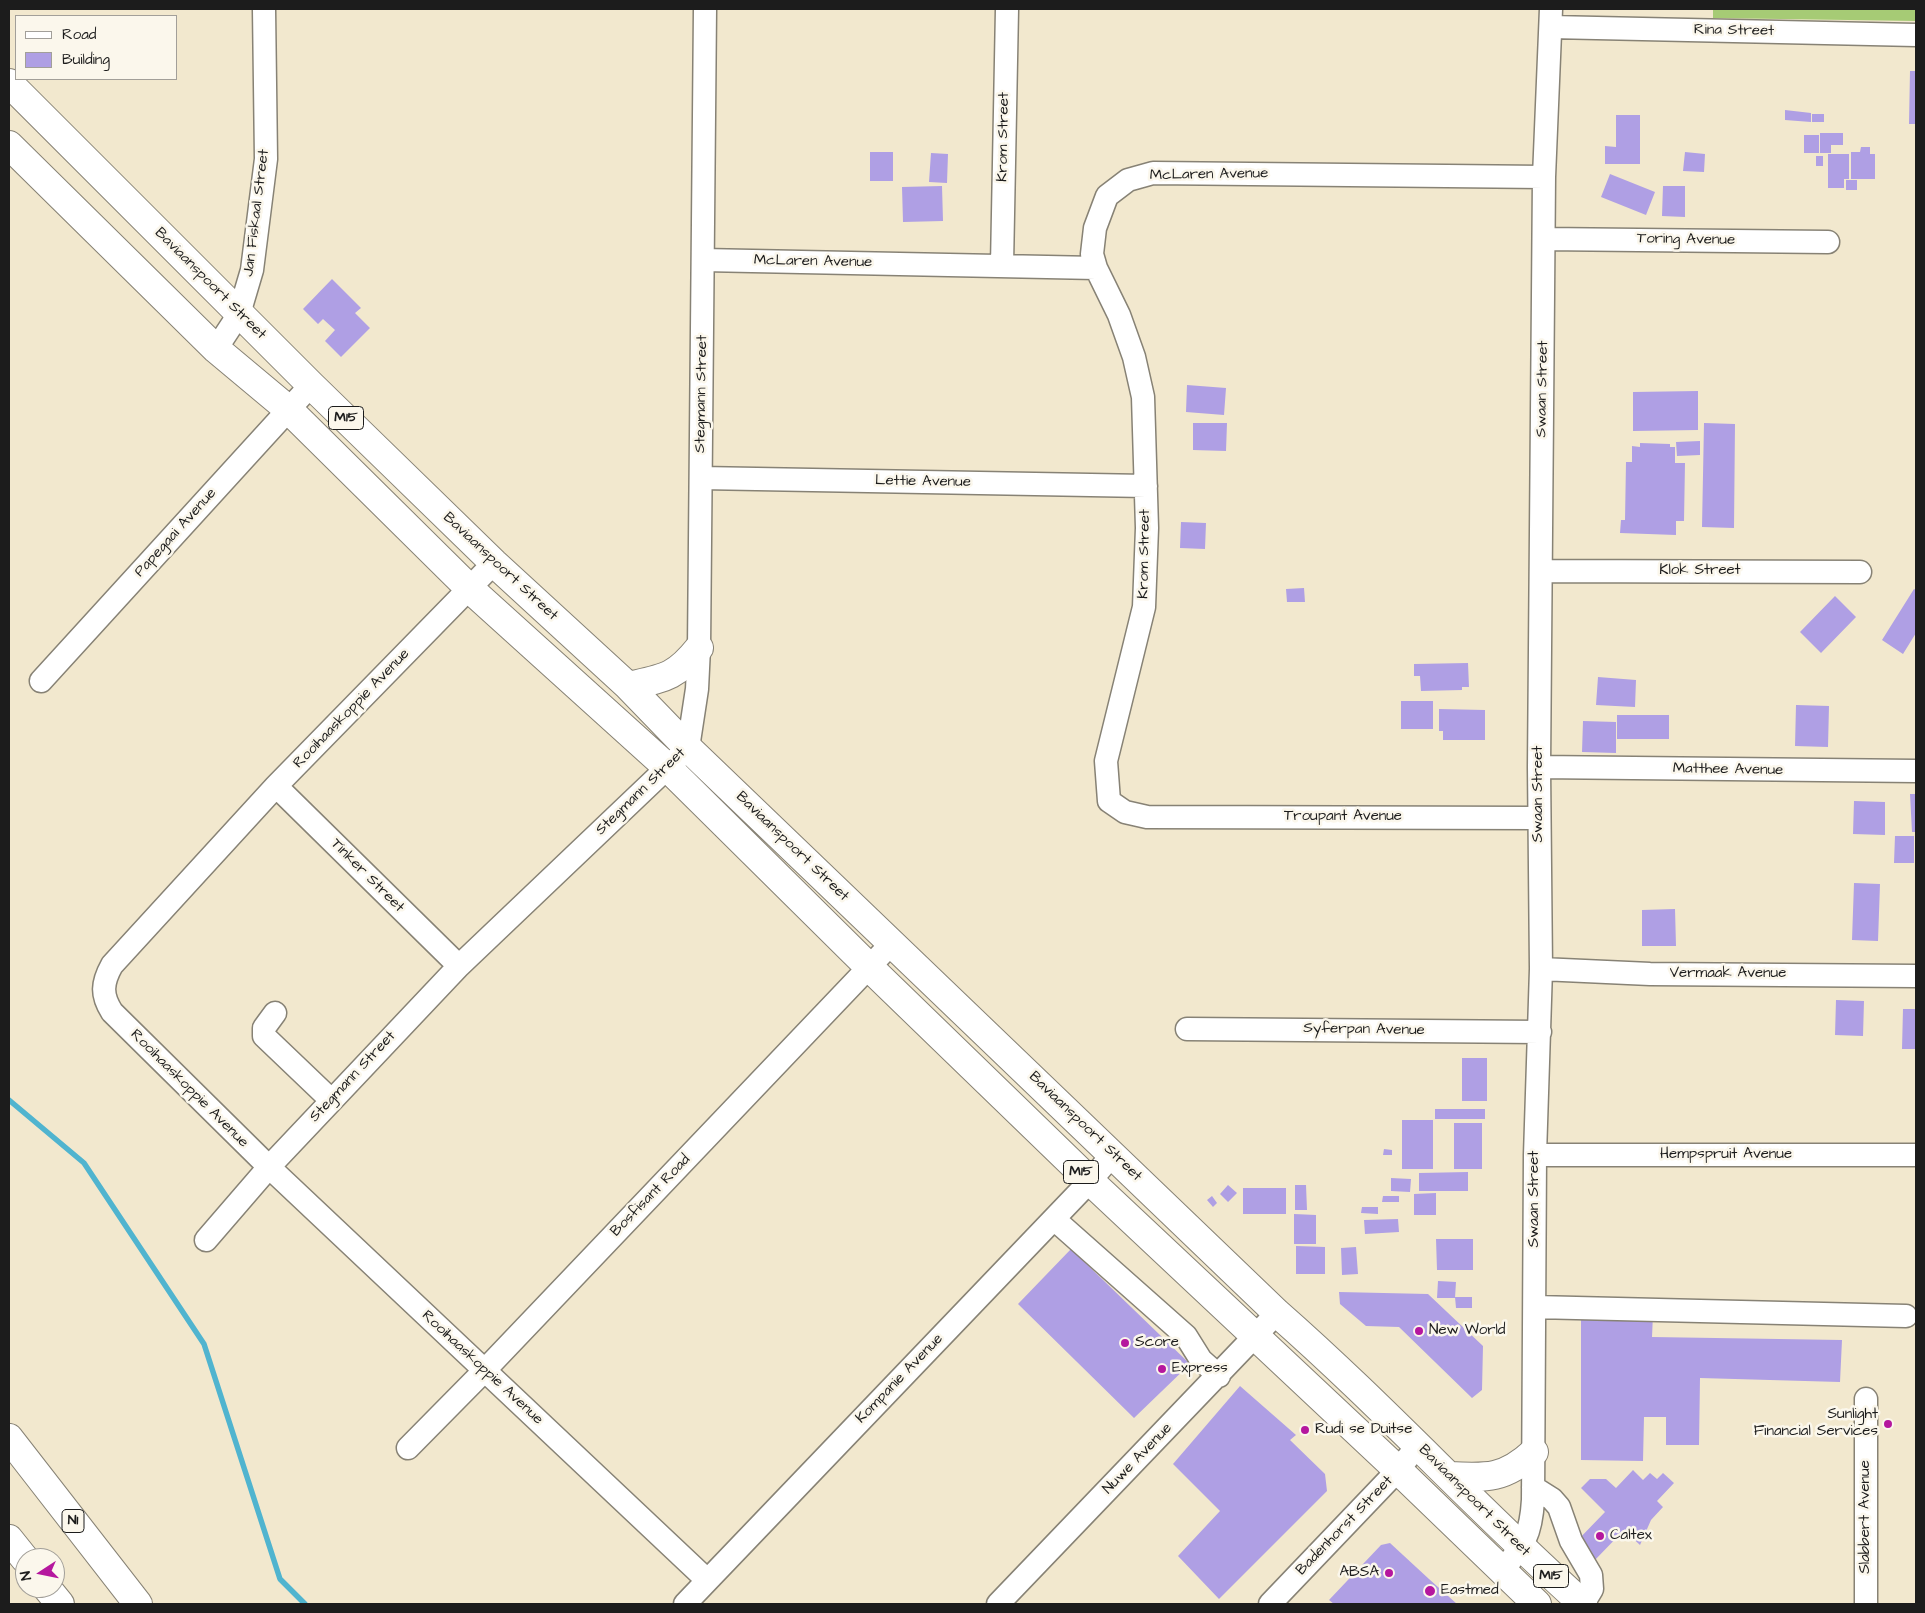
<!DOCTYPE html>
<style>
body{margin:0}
#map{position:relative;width:1925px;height:1613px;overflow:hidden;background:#f2e8ce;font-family:"Architects Daughter",sans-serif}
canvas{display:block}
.frame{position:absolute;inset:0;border:10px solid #1c1c1c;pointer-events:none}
.legend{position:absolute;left:15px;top:15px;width:162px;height:65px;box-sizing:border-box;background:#fbf7ec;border:1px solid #a29f99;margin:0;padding:6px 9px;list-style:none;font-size:15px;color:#1c1c1c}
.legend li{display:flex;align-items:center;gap:10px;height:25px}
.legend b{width:25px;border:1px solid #a29f99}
.north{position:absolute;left:15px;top:1548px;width:50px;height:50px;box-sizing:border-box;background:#fbf7ec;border:1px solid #a29f99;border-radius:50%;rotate:259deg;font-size:14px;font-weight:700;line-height:20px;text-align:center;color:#1c1c1c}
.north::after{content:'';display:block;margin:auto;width:18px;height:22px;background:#b5179e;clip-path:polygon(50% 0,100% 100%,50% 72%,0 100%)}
</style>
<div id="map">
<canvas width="1925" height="1613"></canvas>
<div class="frame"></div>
<ul class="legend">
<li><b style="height:6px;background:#fff"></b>Road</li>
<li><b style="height:14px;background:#af9fe4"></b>Building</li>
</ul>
<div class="north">N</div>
</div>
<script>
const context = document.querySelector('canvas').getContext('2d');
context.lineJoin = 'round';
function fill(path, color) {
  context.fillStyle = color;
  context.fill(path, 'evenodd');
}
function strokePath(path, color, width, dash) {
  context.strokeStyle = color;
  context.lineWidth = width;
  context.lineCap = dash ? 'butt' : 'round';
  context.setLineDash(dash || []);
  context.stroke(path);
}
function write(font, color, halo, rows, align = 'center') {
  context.font = font + ' "Architects Daughter",sans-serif';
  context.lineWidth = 5;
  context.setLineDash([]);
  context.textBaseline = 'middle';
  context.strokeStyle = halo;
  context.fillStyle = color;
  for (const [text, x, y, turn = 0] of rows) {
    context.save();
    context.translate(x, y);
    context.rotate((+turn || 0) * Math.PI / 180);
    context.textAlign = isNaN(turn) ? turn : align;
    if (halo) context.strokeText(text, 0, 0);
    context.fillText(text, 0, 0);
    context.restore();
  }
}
fill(new Path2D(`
 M1713 9H1916V21L1713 18Z`), '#a6cb75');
strokePath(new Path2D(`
 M9 1100 84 1163 204 1344 280 1579 305 1604`), '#50b4cf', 5.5);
fill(new Path2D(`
 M1910 71H1916V124H1909Z
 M1785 110 1811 113V122L1785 120Z
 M1812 114H1824V122H1812Z
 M1616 115H1640V164H1605V146L1616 147Z
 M1820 133H1843V145H1831V153H1820Z
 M1804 135H1819V153H1804Z
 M1861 147H1870V154H1875V179H1851V152H1860Z
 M870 152H893V181H870Z
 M1685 152 1705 154 1704 172 1683 171Z
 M931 153 948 154 947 183 929 182Z
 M1828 154H1849V179H1844V188H1828Z
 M1816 156H1823V166H1816Z
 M1610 174 1655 192 1646 215 1601 197Z
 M1846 180H1857V190H1846Z
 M942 186 943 221 903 222 902 187Z
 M1663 186H1685V217L1662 216Z
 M332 279 361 308 355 313 370 328 341 357 325 341 335 330 323 319 318 324 303 309Z
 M1187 385 1226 388 1224 415 1186 412Z
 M1698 391V430L1633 431V392Z
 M1193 423H1227L1226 451 1193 450Z
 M1704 423 1735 424 1734 528 1702 527Z
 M1700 441V455L1677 456 1676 442Z
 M1640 443 1670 444V447H1675V463H1685L1684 521H1676V535L1620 533 1621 520H1625L1626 462H1632V446L1640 447Z
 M1181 522 1206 523 1205 549 1180 548Z
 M1304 588 1305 602H1287L1286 589Z
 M1914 589 1916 590V633L1903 654 1882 640Z
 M1835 596 1856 617 1821 653 1800 632Z
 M1468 663 1469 687H1462V690L1421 691 1420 676H1414V664Z
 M1598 677 1636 680 1635 707 1596 705Z
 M1401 701H1433V729H1401Z
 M1796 705 1829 706 1828 747 1795 746Z
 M1439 709 1485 710V740H1443V731H1439Z
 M1617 715H1669V739H1617Z
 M1583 721 1616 722V753L1582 752Z
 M1910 794H1916V832H1912Z
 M1854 801 1885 802V835L1853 834Z
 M1895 836H1914V863H1894Z
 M1854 883 1880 884 1878 941 1852 940Z
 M1675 909 1676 946H1642V910Z
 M1836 1000 1864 1001 1863 1036 1835 1035Z
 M1903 1009H1916V1049H1902Z
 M1462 1058H1487V1101H1462Z
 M1435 1109H1485V1119H1435Z
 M1402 1120H1433V1169H1402Z
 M1454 1123H1482V1169H1454Z
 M1384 1149 1392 1150V1155H1383Z
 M1468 1172V1191H1419V1173Z
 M1391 1178 1411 1179 1410 1192 1391 1191Z
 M1228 1185 1237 1193 1228 1202 1220 1194Z
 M1295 1185H1306L1307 1210H1295Z
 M1243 1188H1286V1214H1243Z
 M1436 1193V1215H1414V1194Z
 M1212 1196 1217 1203 1213 1207 1207 1200Z
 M1383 1196H1399V1202H1382Z
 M1362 1207H1378V1214L1361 1213Z
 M1294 1214 1316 1215V1244H1294Z
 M1398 1219 1399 1232 1365 1234 1364 1220Z
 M1436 1239H1473V1270H1437Z
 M1296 1246 1325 1247V1274H1296Z
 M1356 1247 1358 1274 1342 1275 1341 1248Z
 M1071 1249 1190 1364 1134 1418 1018 1304Z
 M1438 1281 1456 1282 1455 1298H1437Z
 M1339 1292 1428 1294 1483 1346 1482 1390 1472 1398 1399 1327 1366 1326 1340 1304Z
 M1455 1297H1472V1308H1456Z
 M1581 1313 1653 1314 1652 1337 1842 1340 1840 1382 1700 1378 1699 1445H1666V1417H1644L1643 1461 1581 1460Z
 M1240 1386 1296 1435 1290 1440 1325 1474 1327 1491 1219 1599 1178 1556 1220 1511 1173 1464Z
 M1633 1470 1643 1480 1650 1473 1657 1479 1663 1473 1674 1483 1657 1501 1663 1507 1651 1520 1640 1545 1624 1530 1594 1561 1575 1543 1605 1512 1581 1488 1590 1479H1606L1616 1488Z
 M1390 1543 1429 1579 1457 1604H1334L1329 1600 1381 1545Z`), '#af9fe4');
const minor = new Path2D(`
 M1551 27 1916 35
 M1544 239 1828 242
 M703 260 1096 268
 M1002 265 1007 9
 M216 349 239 314 252 270 266 159 264 9
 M701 478 1146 486
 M494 563 276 786 112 965C102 983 101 995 112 1012L269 1167 707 1580
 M1541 571 1860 572
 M41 681 311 385
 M1539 767 1916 771
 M276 786 459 966
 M1539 818 1147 817 1125 812 1109 801 1106 761 1144 607 1147 528 1143 397 1134 357 1119 315 1096 268 1092 254 1095 228 1107 196 1128 180 1153 173 1544 177
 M1541 969 1650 974 1916 976
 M275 1013 264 1028V1036L331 1100
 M1187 1029 1540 1032
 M1535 1155H1916
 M1054 1219 1186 1336 1201 1360 1219 1376
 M206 1240 269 1167 459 966 688 748 697 689 699 648 705 9
 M1535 1307 1906 1316
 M408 1448 484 1371 892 943
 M1533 1487 1552 1499 1559 1507 1571 1541 1591 1575 1592 1589 1583 1604
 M1503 1570C1524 1544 1531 1535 1533 1500L1535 1155 1541 969 1539 767 1544 177 1551 9
 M685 1604 1090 1181 1113 1154
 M998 1604 1277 1313
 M1270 1604 1398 1470 1418 1445
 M1866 1604V1399`);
const major = new Path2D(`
 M9 83 311 385 494 563 628 686 688 748 1277 1313C1383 1406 1478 1510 1583 1604
 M9 145 216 349 289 410 470 589 667 767 869 967 1090 1181 1398 1470 1537 1604
 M628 686C664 678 675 678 699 648
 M1450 1476C1487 1478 1505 1479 1534 1452`);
const highway = new Path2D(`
 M9 1438 138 1604
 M9 1539 25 1559
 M47 1588 60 1604`);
strokePath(minor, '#878275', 25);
strokePath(major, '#878275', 30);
strokePath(highway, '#878275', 30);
strokePath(minor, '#fff', 22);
strokePath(major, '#fff', 28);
strokePath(highway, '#fff', 28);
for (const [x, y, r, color] of [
 [1419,1331,5,"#b5179e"],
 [1125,1343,5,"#b5179e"],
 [1162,1369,5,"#b5179e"],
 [1888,1424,5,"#b5179e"],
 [1305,1430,5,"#b5179e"],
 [1600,1536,5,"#b5179e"],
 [1389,1573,5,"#b5179e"],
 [1430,1591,6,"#b5179e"]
]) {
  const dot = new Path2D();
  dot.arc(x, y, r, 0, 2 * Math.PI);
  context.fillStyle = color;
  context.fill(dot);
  strokePath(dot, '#fbf7ec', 2);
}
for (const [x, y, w] of [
 [346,418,35],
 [1081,1172,35],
 [73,1521,22],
 [1551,1576,35]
]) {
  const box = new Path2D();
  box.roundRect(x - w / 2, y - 11.5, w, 23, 4);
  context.fillStyle = '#fbf7ec';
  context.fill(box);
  strokePath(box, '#1c1c1c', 1);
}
write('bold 14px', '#1c1c1c', null, [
 ["M15",346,418],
 ["M15",1081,1172],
 ["N1",73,1521],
 ["M15",1551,1576]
]);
write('15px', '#1c1c1c', '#fbf7ec', [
 ["Rina Street",1734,31,1],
 ["Krom Street",1004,137,-89],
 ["McLaren Avenue",1209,175,-1],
 ["Jan Fiskaal Street",257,213,-83],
 ["Toring Avenue",1686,240,1],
 ["McLaren Avenue",813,262,1],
 ["Baviaanspoort Street",210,284,45],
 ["Swaan Street",1543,389,-89],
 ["Stegmann Street",702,394,-89],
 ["Lettie Avenue",923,482,1],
 ["Papegaai Avenue",176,533,-48],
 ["Krom Street",1145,554,-89],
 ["Baviaanspoort Street",500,567,43],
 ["Klok Street",1700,571],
 ["Rooihaaskoppie Avenue",352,709,-46],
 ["Matthee Avenue",1728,770,1],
 ["Stegmann Street",641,792,-44],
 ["Swaan Street",1539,794,-90],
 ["Troupant Avenue",1343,817],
 ["Baviaanspoort Street",792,847,44],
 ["Tinker Street",367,876,45],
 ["Vermaak Avenue",1728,974],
 ["Syferpan Avenue",1364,1030,1],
 ["Stegmann Street",353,1077,-47],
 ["Rooihaaskoppie Avenue",189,1089,45],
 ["Baviaanspoort Street",1085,1127,44],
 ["Hempspruit Avenue",1726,1155],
 ["Bosfisant Road",651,1196,-46],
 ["Swaan Street",1535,1199,-90],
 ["Rooihaaskoppie Avenue",482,1368,43],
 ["Kompanie Avenue",900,1379,-46],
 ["Nuwe Avenue",1138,1459,-46],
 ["Baviaanspoort Street",1474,1501,45],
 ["Slabbert Avenue",1866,1517,-90],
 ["Badenhorst Street",1345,1526,-46]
]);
write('15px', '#1c1c1c', '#fbf7ec', [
 ["New World",1429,1331],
 ["Score",1135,1343],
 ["Express",1172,1369],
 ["Sunlight",1878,1415,"right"],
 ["Financial Services",1878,1432,"right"],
 ["Rudi se Duitse",1315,1430],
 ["Caltex",1610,1536],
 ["ABSA",1379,1573,"right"],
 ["Eastmed",1441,1591]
], 'left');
</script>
